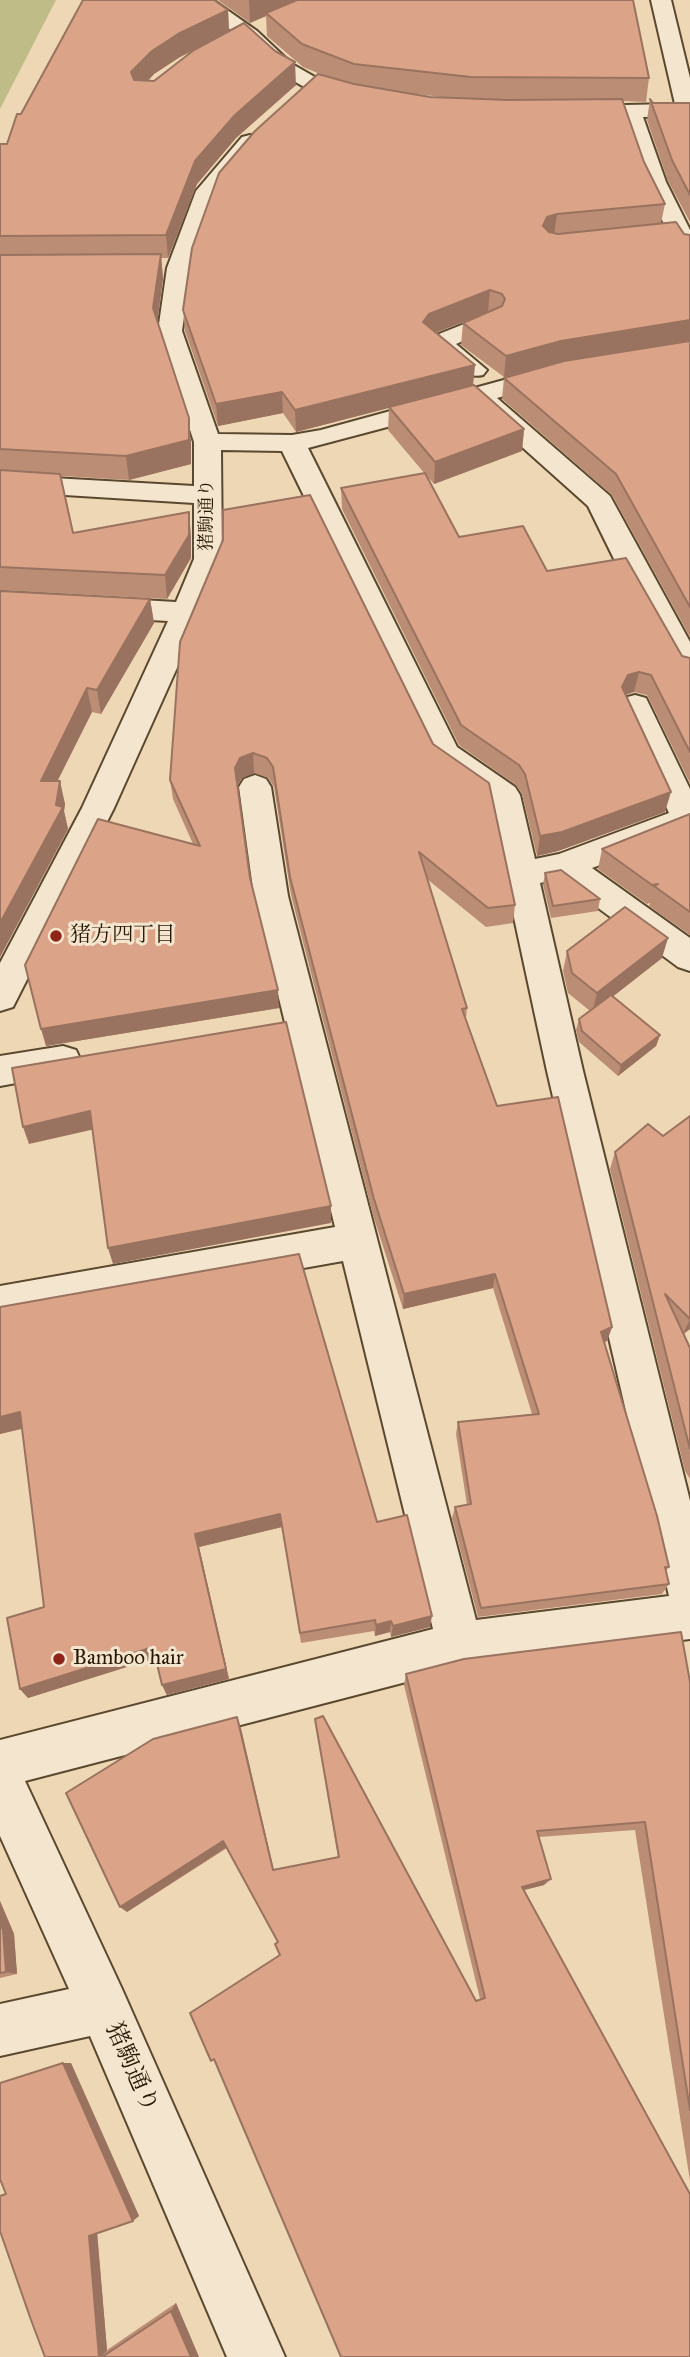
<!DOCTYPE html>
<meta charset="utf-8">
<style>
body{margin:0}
canvas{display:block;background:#eed7b4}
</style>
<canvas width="690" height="2357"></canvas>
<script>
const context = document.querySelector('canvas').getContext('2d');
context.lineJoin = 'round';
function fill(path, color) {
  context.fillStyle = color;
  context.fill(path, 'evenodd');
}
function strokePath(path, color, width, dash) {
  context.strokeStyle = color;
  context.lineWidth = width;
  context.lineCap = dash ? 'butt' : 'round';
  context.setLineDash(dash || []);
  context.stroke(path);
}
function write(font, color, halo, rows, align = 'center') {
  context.font = font + ' "IM FELL Great Primer","Noto Serif JP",serif';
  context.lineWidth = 6;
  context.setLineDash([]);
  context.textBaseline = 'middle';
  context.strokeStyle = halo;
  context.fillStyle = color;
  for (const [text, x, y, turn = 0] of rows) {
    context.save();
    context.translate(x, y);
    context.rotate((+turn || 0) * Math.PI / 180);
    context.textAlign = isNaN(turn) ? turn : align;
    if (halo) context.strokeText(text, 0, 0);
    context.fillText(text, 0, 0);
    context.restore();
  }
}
fill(new Path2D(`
 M0 0H56L0 109Z`), '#c0bc87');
const minor = new Path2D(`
 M190 0H213L257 31 292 64 320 80 369 92 372 97 369 102 361 103 306 88 278 72 243 39Z
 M651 0H671L690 78V116L643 117 666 182 690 230V255L682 253C653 211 637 165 621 118H574L566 117 563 112 566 107 574 106 675 104Z
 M250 135 258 137 261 142 218 193 191 268 182 331 218 434 292 435 321 430 544 369 553 366 562 369 566 374 562 379 497 398 610 496 690 642V678L679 675 675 668 614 559 588 506 474 404 308 448 457 747 515 787 520 795 535 859 559 854 669 813 620 706 624 698 635 695 646 698 690 789V831L592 868 690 938V971L678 967 559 879 540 883 583 1071 690 1501V1639L460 1668 25 1781 122 1989 285 2357H227L90 2036 0 2056V2004L69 1989 0 1836V1740L433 1629 343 1261 0 1322V1286L335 1227 254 896 239 787 244 779 255 775 266 779 271 787 288 896 476 1620 669 1596 547 1071 489 801 434 762 282 451 221 450 222 559 202 612 114 808 13 1007 0 1011V963L82 808 168 621 0 612V592L176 602 194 559V503L0 491V475L194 486V442L158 331 167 268 196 191 242 137Z
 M489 314 498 316 501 321 498 326 456 344 487 370 483 375C464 380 436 359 425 343L429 338Z
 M63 1046 76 1050 81 1061 76 1072 0 1086V1056Z`);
strokePath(minor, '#5a482f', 4);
fill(minor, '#f4e5ce');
fill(new Path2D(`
 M218 0H633L649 78 646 102 623 101 644 162 665 204 661 223 684 234 690 235V341L574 360 690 341V637L612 495 502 399 504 378 564 362 504 377 461 345 463 323 489 312 436 332 473 386 524 429 522 451 434 484 426 475 459 537 547 571 682 656 690 658V783L647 695 634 692 626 695 665 812 558 851 537 856 522 794 516 785 459 745 342 509 341 488 425 474 388 430 389 408 296 432 283 413 218 426 185 331 183 310 325 76 303 67 267 36 266 16 250 23ZM408 93 442 97H430Z
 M228 10 229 32 296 85 236 138 197 184 168 258H161L163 278 157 321 191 442V464L129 480 61 476 73 533 191 536V558L167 599 0 590V144H7L21 114ZM203 46 154 81H148L154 74 180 57Z
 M650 99 653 103H690V222L668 181 647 120Z
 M0 591 150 599 154 623 101 714 92 712 57 781 65 804 64 811 68 829 0 957Z
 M180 642 433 744 515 905 513 923 486 927 427 879 467 1008 466 1019 497 1106 612 1327 607 1341 604 1342 669 1567 666 1571 669 1584 662 1594 478 1617 452 1518 455 1507 467 1505 456 1434 458 1422 532 1414 493 1288 403 1309 373 1215 291 895 274 787 268 778 254 773 242 778 237 786 250 878 279 1008 46 1046 193 844 173 799 170 780Z
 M690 814V935L649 906 650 903 647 904 598 869 602 849Z
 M545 873 600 899 598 911 551 918 543 885Z
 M567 951 662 958 613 996 660 1035 656 1046 618 1076 579 1042 576 1030 579 1019 590 1011 568 993 563 971Z
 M690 1116V1329L684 1334 690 1348V1479L685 1471 610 1169 615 1152 663 1136Z
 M0 1307 377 1522 430 1627 391 1637 390 1632 375 1636 374 1631 301 1643 282 1527 199 1547 229 1679 167 1695 162 1685 156 1658 28 1698 20 1689 44 1607 22 1429 0 1434Z
 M406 1674 690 1682V2181L635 1830 539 1837 544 1885 524 1890 690 2194 280 1955 278 1942 227 1848 127 1912 237 1717 274 1870 338 1857 315 1719 476 2001 480 1999 404 1685Z
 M0 1901 14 1934 17 1974 0 1978Z
 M63 2063H71L139 2216 97 2234 107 2350 176 2303 199 2357H45L0 2231V2195L6 2193Z`), '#bc8d75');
fill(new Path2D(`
 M249 0H303L266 13V16L250 23Z
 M228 10 229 32 180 57 154 74 134 95 131 72 152 51 178 34Z
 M295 62 296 85 236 138 197 184 168 258 166 235 195 161 235 115Z
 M557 214 554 235 545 238 543 226 547 217Z
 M161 254 163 278 156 332 153 308Z
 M490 290 488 312 428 336 423 322 429 314Z
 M690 320V340L559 362 504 377 506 356 561 341Z
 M475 365 473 386 296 432 295 410Z
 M282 392 283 413 218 426 216 404Z
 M189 418 191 442V464L129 480 126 456Z
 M524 429 522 451 434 484 435 462Z
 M189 512 191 536V558L167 599 165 575Z
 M150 599 154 623 101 714 97 690Z
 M639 672 634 692 623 695 622 687 628 675Z
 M87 688 92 712 46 804 41 781Z
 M253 753 254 773 242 778 236 787 235 768 240 758Z
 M60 781 65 804 64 811 68 829 0 957V923L56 805Z
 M671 792 665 812 558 851 537 856 540 836Z
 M668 938 662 958 592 1013 597 993Z
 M278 990 279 1008 46 1046 41 1029Z
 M660 1035 656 1046 618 1076 621 1065Z
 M90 1111 95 1129 29 1144 23 1127Z
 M331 1206V1223L113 1264 108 1248Z
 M495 1274 493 1288 403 1309 404 1294Z
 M690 1319V1329L683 1334Z
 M612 1327 607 1341 596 1346 601 1332Z
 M20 1412 28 1427 0 1434V1417Z
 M280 1514 282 1527 199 1547 229 1679 167 1695 162 1685 195 1534Z
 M432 1616 430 1627 391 1637 393 1626Z
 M391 1621 390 1632 375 1636 376 1625Z
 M153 1647 158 1657 28 1698 20 1689Z
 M237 1717 241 1728 275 1876 273 1870Z
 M223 1841 227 1847 127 1912 120 1907Z
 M551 1879 544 1885 516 1892 522 1887Z
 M0 1901 14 1934 17 1974 6 1972 0 1923Z
 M63 2063H71L139 2216 133 2221Z
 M97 2231 107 2350 101 2357H99L89 2236Z
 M176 2303 199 2357H191L171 2311Z`), '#99735f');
const building = new Path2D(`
 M83 0H214L228 10 178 34 152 51 131 72 134 80 154 81 194 50 244 23 275 51 295 62 235 115 195 161 166 235 0 236V144H7L17 114H21Z
 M297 0H633L649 78 471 77 354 64 302 44 266 13Z
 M318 74 354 84 430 97 508 100 622 99 644 162 665 204 557 214 547 217 543 226 549 232 558 234 676 222 684 234 690 235V320L561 341 506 356 463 323 502 306 505 299 502 294 490 290 429 314 423 322 475 365 295 410 282 392 216 404 183 310 192 248 219 173 255 131Z
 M650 99 653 103H690V195L672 160Z
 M161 254 153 308 189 418V440L126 456 0 449V255Z
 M690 341V607L616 474 504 378 564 361Z
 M474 385 524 429 435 462 389 407Z
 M0 470 60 474 73 533 189 512V535L165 575 0 567Z
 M425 473 459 537 523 526 547 571 626 558 682 656 690 658V752L651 675 639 672 628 675 622 687 671 792 562 832 540 836 525 774 519 765 461 725 341 488Z
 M310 495 433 744 489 783 515 905 488 908 419 852 467 1008 462 1009 497 1106 558 1097 612 1327 601 1332 657 1516 669 1567H665L669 1584 481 1608 455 1507 471 1504 458 1422 539 1414 495 1274 404 1294 374 1199 290 877 273 767 267 758 253 753 240 758 235 768 250 878 278 990 41 1029 25 965 98 819 200 846 170 780 180 642 223 540V510Z
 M0 591 150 599 97 690 87 688 41 781H60L56 805 63 807 0 923Z
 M690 814V912L654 886 658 884 652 885 602 849Z
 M561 870 600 899 553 906 545 873Z
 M625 907 668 938 597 993 572 973 567 951Z
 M611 995 660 1035 621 1065 582 1031 579 1019Z
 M286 1022 331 1206 108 1248 90 1111 23 1127 12 1068Z
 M690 1116V1319L665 1294 690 1348V1449L615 1152 648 1124 663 1136Z
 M299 1254 377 1522 407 1515 432 1616 393 1626 391 1621 376 1625 375 1620 300 1633 280 1514 195 1534 226 1669 162 1685 153 1647 20 1689 7 1618 44 1607 20 1412 0 1417V1307Z
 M681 1632 690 1682V2110L645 1822 537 1831 551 1879 522 1887 690 2194V2357H341L214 2059 211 2061 190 2013 280 1955 275 1944 278 1942 223 1841 120 1907 66 1793 153 1739 237 1717 273 1870 339 1857 315 1719 323 1716 476 2001 485 1998 406 1674 464 1659Z
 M0 1923 3 1930 6 1972 0 1973Z
 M63 2063 133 2221 89 2236 99 2357H45L31 2320 0 2231V2196L6 2194 0 2179V2083Z
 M171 2311 191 2357H102Z`);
fill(building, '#dba488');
strokePath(building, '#99735f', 2);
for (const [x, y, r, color] of [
 [56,936,7,"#8f2418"],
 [59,1659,7,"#8f2418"]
]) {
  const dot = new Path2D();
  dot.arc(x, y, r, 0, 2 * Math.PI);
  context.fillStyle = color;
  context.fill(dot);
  strokePath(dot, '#f4e5ce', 2.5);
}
write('18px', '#281803', '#f4e5ce', [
 ["猪駒通り",208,515,-90]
]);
write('21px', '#281803', '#f4e5ce', [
 ["猪方四丁目",70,936],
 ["Bamboo hair",73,1659]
], 'left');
write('24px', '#281803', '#f4e5ce', [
 ["猪駒通り",131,2068,66]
]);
</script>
